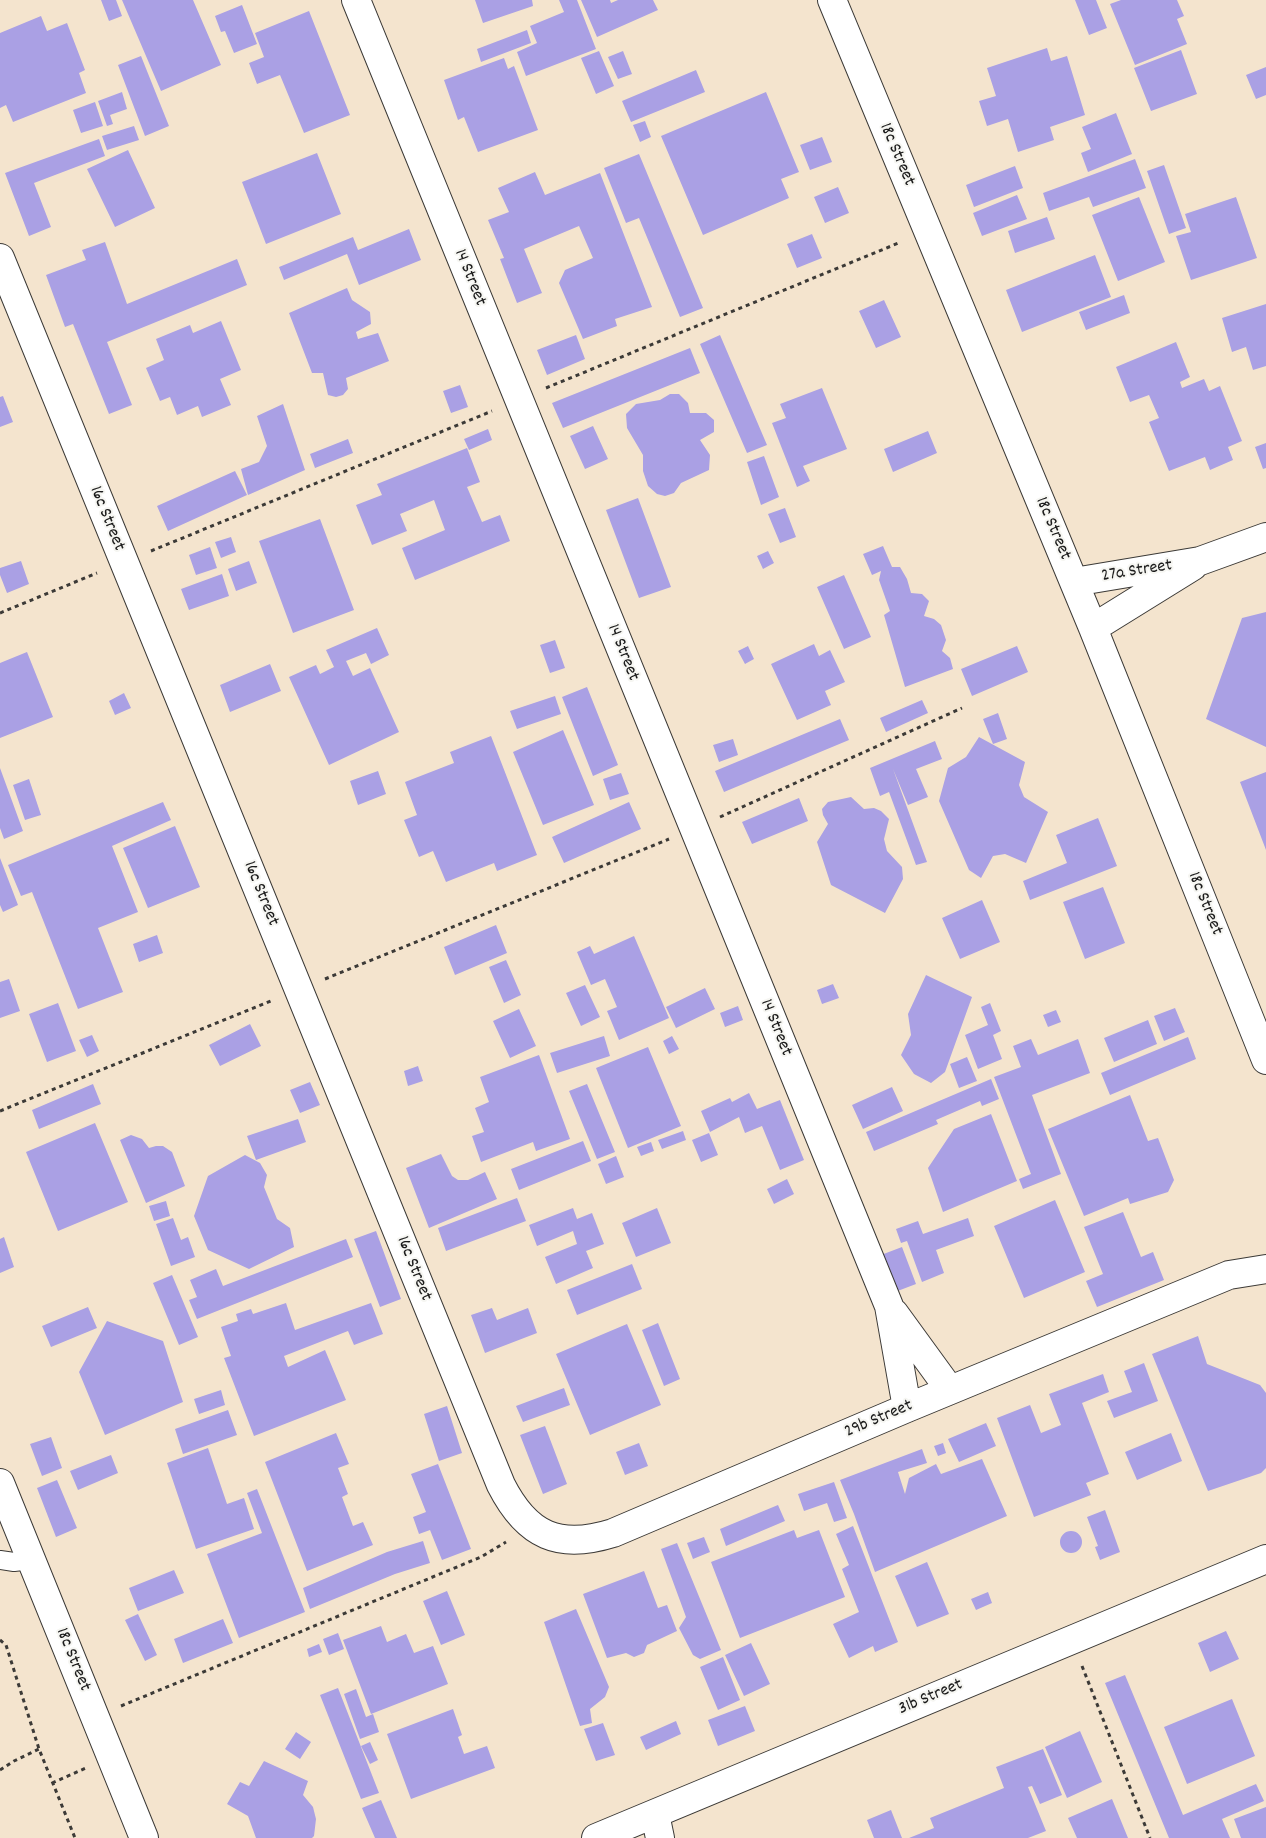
<!DOCTYPE html>
<style>
body{margin:0}
canvas{display:block;background:#f4e4ce}
</style>
<canvas width="1266" height="1838"></canvas>
<script>
const context = document.querySelector('canvas').getContext('2d');
context.lineJoin = 'round';
function fill(path, color) {
  context.fillStyle = color;
  context.fill(path, 'evenodd');
}
function strokePath(path, color, width, dash) {
  context.strokeStyle = color;
  context.lineWidth = width;
  context.lineCap = dash ? 'butt' : 'round';
  context.setLineDash(dash || []);
  context.stroke(path);
}
function write(font, color, halo, rows, align = 'center') {
  context.font = font + ' Dekko,sans-serif';
  context.lineWidth = 4;
  context.setLineDash([]);
  context.textBaseline = 'middle';
  context.strokeStyle = halo;
  context.fillStyle = color;
  for (const [text, x, y, turn = 0] of rows) {
    context.save();
    context.translate(x, y);
    context.rotate((+turn || 0) * Math.PI / 180);
    context.textAlign = isNaN(turn) ? turn : align;
    if (halo) context.strokeText(text, 0, 0);
    context.fillText(text, 0, 0);
    context.restore();
  }
}
fill(new Path2D(`
 M101 0H116L122 16 109 21Z
 M122 0H193L221 65 161 91Z
 M475 0H532L533 6 483 23Z
 M559 0H577L596 49 526 76 517 52 537 43 530 26 564 12Z
 M581 0H610L611 3 618 0H653L658 10 597 37Z
 M1075 0H1096L1107 28 1089 35Z
 M1121 0H1177L1184 16 1177 19 1187 44 1135 65 1110 4Z
 M242 5 257 44 234 53 225 31 221 32 215 16Z
 M309 11 350 115 304 133 280 75 257 84 249 63 264 57 255 33Z
 M41 16 47 31 67 23 85 70 79 73 86 93 13 122 6 105 0 108V33Z
 M527 30 531 43 481 62 477 49Z
 M1047 48 1051 61 1067 56 1085 115 1050 127 1054 140 1018 152 1008 119 987 126 979 101 996 96 987 68Z
 M1181 50 1197 94 1151 111 1134 68Z
 M599 51 614 86 596 94 581 58Z
 M623 51 632 74 618 79 608 57Z
 M141 56 169 126 145 136 118 65Z
 M504 58 508 69 514 66 538 130 478 152 464 117 458 120 444 80Z
 M1266 67V95L1256 99 1246 75Z
 M696 70 705 92 631 122 622 101Z
 M122 92 127 109 110 115 113 124 107 126 98 101Z
 M766 92 799 172 781 179 789 198 703 235 661 136Z
 M95 102 103 126 81 133 73 110Z
 M1116 113 1132 154 1088 172 1081 153 1091 149 1082 127Z
 M645 121 651 137 640 142 633 125Z
 M134 126 139 140 107 150 102 136Z
 M822 137 832 162 810 170 800 145Z
 M99 139 105 156 34 183 51 227 29 236 5 173Z
 M128 150 155 208 115 227 87 169Z
 M317 153 341 214 266 244 242 182Z
 M639 154 703 308 680 317 639 218 626 223 604 168Z
 M1135 159 1146 188 1093 207 1089 197 1049 211 1043 193Z
 M1164 165 1186 228 1169 234 1147 171Z
 M1015 166 1023 188 974 207 966 185Z
 M535 172 545 195 600 173 652 307 615 319 617 326 583 339 559 283 565 270 593 258 579 226 524 249 542 293 517 303 500 259 504 258 488 220 509 212 498 188Z
 M838 187 849 213 825 223 814 197Z
 M1017 195 1027 219 982 236 973 213Z
 M1139 197 1165 262 1118 281 1092 215Z
 M1236 197 1257 258 1191 280 1176 236 1191 232 1185 214Z
 M1047 217 1055 239 1015 253 1008 231Z
 M409 229 421 260 359 285 347 254 284 280 279 267 353 237 358 250Z
 M812 234 822 258 797 268 787 244Z
 M105 242 127 304 237 259 247 285 107 342 132 405 109 414 73 324 65 327 46 275 86 260 82 250Z
 M1095 255 1111 297 1022 332 1006 290Z
 M347 288 352 300 370 312 371 324 356 332 358 339 378 333 389 361 346 378 348 389 343 395 336 397 328 395 323 373H312L289 313Z
 M1124 295 1130 313 1086 330 1079 312Z
 M884 300 901 337 876 348 859 311Z
 M1266 304V366L1253 370 1246 347 1232 352 1222 318Z
 M221 321 241 370 220 379 231 405 202 417 198 406 177 415 170 397 160 401 146 368 164 360 156 339 190 325 193 333Z
 M576 335 585 359 547 375 537 350Z
 M720 335 767 445 747 453 700 344Z
 M1176 342 1190 377 1180 382 1182 388 1204 379 1209 391 1220 386 1242 441 1228 447 1233 460 1210 470 1205 457 1169 471 1149 422 1159 418 1149 395 1130 402 1116 367Z
 M690 348 700 373 563 428 552 403Z
 M460 385 468 407 451 413 443 391Z
 M822 388 847 449 803 466 810 481 797 487 772 423 786 418 780 404Z
 M670 394H679L688 403 690 413H706L714 420V432L700 440 710 455 709 470 681 483 674 493 665 496 657 494 648 486 643 471V455L627 428 626 414 636 404 660 400Z
 M3 396 13 422 0 427V397Z
 M283 404 305 470 248 495 241 469 259 462 267 446 257 416Z
 M593 426 608 459 585 469 570 436Z
 M488 429 492 440 469 450 464 439Z
 M928 431 937 453 893 472 884 449Z
 M348 439 353 453 315 468 310 454Z
 M1266 443V468L1263 469 1255 447Z
 M467 448 480 482 467 487 482 522 500 515 510 541 415 580 402 548 445 530 434 500 400 514 407 531 372 545 356 505 382 495 377 484Z
 M764 456 779 497 761 505 747 462Z
 M235 471 247 495 168 531 157 506Z
 M638 498 671 587 639 598 606 510Z
 M785 508 796 537 780 543 768 514Z
 M320 519 354 610 293 633 259 541Z
 M231 537 236 552 221 558 215 542Z
 M883 546 892 567H900L907 579 911 593 922 594 929 601 924 616 934 619 941 625 946 640 942 651 950 658 953 669 905 687 884 615 890 611 879 580 881 571 872 575 863 554Z
 M210 547 217 568 196 575 189 555Z
 M768 551 774 563 763 569 757 556Z
 M21 561 29 584 7 593 0 575V568Z
 M249 561 257 583 236 591 228 569Z
 M222 574 229 596 189 610 181 589Z
 M844 575 871 637 844 649 817 587Z
 M1266 612V747L1206 719 1242 618Z
 M377 628 389 655 371 664 366 653 346 661 353 676 370 668 399 732 329 765 289 677 316 665 320 674 334 667 326 650Z
 M555 640 565 668 550 673 540 645Z
 M814 644 819 656 830 650 845 682 825 691 831 705 797 720 771 664Z
 M748 646 754 659 745 664 738 651Z
 M1017 646 1028 672 972 696 961 669Z
 M27 652 53 717 0 738V663Z
 M270 664 281 691 230 712 220 685Z
 M587 687 618 765 593 776 562 697Z
 M124 693 131 708 115 715 109 701Z
 M555 696 561 714 517 729 510 711Z
 M922 700 928 713 886 732 880 718Z
 M998 713 1007 739 993 744 983 719Z
 M840 719 849 740 724 792 715 771Z
 M563 730 594 805 543 825 513 752Z
 M491 736 537 855 497 871 494 863 446 882 433 851 419 857 404 820 417 815 405 782 454 763 450 752Z
 M979 737 1025 762 1019 785 1024 797 1048 812 1026 863 1005 854 993 856 981 878 969 870 939 801 948 768 966 757Z
 M733 739 738 755 719 762 713 745Z
 M935 741 942 759 916 769 928 797 908 805 893 769 927 862 916 865 889 792 880 796 870 768Z
 M0 768 23 831 4 839 0 828Z
 M378 771 386 794 358 805 350 781Z
 M1266 772V850L1240 782Z
 M621 773 629 794 610 800 603 779Z
 M29 779 41 815 25 820 13 785Z
 M851 797 864 809 874 808 881 811 889 819 884 839 887 851 902 867 903 879 885 913 831 885 817 842 828 824 823 815 822 809 828 802Z
 M799 798 808 821 752 844 742 822Z
 M163 802 171 820 112 846 138 912 98 928 123 992 78 1009 32 892 21 896 8 865Z
 M629 802 641 829 564 863 552 837Z
 M1098 818 1117 866 1030 900 1023 881 1067 863 1056 835Z
 M175 826 200 887 148 908 123 848Z
 M0 858 18 905 3 912 0 905Z
 M1103 887 1125 943 1085 959 1063 902Z
 M982 900 1000 942 960 959 942 918Z
 M496 925 507 953 455 975 444 947Z
 M157 935 163 953 139 962 133 944Z
 M634 936 669 1018 619 1040 607 1011 617 1007 605 979 591 985 577 952 590 946 594 954Z
 M506 960 521 995 504 1003 489 967Z
 M926 975 972 997 945 1072 931 1083 914 1074 901 1055 911 1035 908 1014Z
 M9 979 20 1011 0 1018V982Z
 M833 984 839 998 822 1004 817 990Z
 M585 985 600 1017 581 1026 566 993Z
 M705 988 715 1009 676 1028 666 1007Z
 M58 1003 76 1051 47 1062 29 1014Z
 M990 1003 1001 1031 993 1035 1002 1059 978 1069 965 1035 988 1025 981 1007Z
 M738 1006 743 1020 725 1027 720 1013Z
 M1175 1008 1185 1032 1164 1041 1154 1016Z
 M519 1009 536 1046 510 1058 493 1021Z
 M1056 1010 1061 1022 1048 1027 1043 1015Z
 M1148 1020 1157 1044 1114 1062 1104 1038Z
 M250 1024 261 1046 220 1066 209 1045Z
 M92 1035 99 1051 87 1057 79 1040Z
 M604 1036 610 1056 557 1073 550 1053Z
 M672 1036 679 1049 669 1054 663 1041Z
 M1188 1037 1196 1059 1110 1095 1101 1073Z
 M1031 1039 1038 1055 1078 1039 1090 1073 1032 1095 1061 1174 1023 1189 1019 1179 1031 1174 994 1077 1021 1067 1013 1046Z
 M648 1047 681 1126 628 1148 596 1068Z
 M539 1055 570 1139 536 1151 533 1142 481 1162 472 1136 484 1132 475 1108 489 1102 480 1077Z
 M967 1057 977 1081 959 1088 950 1064Z
 M418 1066 423 1081 408 1086 404 1071Z
 M991 1079 999 1099 982 1106 980 1101 936 1120 938 1124 874 1151 866 1132Z
 M310 1082 320 1105 300 1113 290 1090Z
 M93 1084 101 1104 39 1129 32 1110Z
 M587 1084 615 1152 597 1159 569 1091Z
 M892 1087 903 1111 863 1129 852 1105Z
 M749 1093 757 1109 780 1100 804 1160 780 1170 762 1126 745 1133 739 1117 710 1132 701 1111 730 1098 732 1102Z
 M1130 1095 1148 1141 1158 1138 1174 1180 1168 1192 1130 1204 1128 1198 1084 1216 1048 1129Z
 M991 1114 1017 1181 943 1212 928 1168 954 1129Z
 M298 1119 306 1142 256 1160 247 1136Z
 M95 1123 128 1202 58 1231 26 1152Z
 M683 1131 686 1140 662 1149 658 1140Z
 M709 1133 718 1155 701 1162 692 1140Z
 M131 1135 142 1139 149 1148 156 1146H163L172 1152 185 1186 146 1203 120 1140Z
 M583 1141 591 1161 519 1190 511 1169Z
 M651 1142 654 1151 641 1156 637 1147Z
 M441 1154 452 1176 458 1180H468L485 1172 497 1199 429 1228 406 1168Z
 M245 1155 260 1163 267 1175 264 1187 277 1219 290 1228 294 1247 249 1269 208 1250 194 1216 208 1176Z
 M616 1156 624 1177 606 1184 598 1164Z
 M787 1179 794 1194 774 1204 767 1189Z
 M517 1198 526 1221 446 1251 438 1228Z
 M1055 1200 1085 1272 1024 1298 994 1226Z
 M166 1201 170 1216 154 1221 149 1206Z
 M573 1208 577 1219 592 1213 604 1244 586 1251 593 1268 556 1284 545 1257 577 1244 573 1231 537 1246 529 1225Z
 M657 1208 671 1243 636 1257 622 1223Z
 M1123 1212 1141 1257 1153 1252 1164 1280 1097 1307 1086 1281 1103 1274 1084 1227Z
 M173 1218 181 1240 188 1237 195 1257 171 1266 156 1224Z
 M968 1218 974 1236 936 1250 944 1273 922 1282 907 1241 901 1243 896 1229 918 1221 923 1234Z
 M376 1231 401 1299 380 1307 354 1239Z
 M4 1237 14 1267 0 1273V1239Z
 M346 1239 353 1257 197 1319 189 1300 197 1297 190 1280 216 1269 223 1286Z
 M902 1247 916 1284 895 1292 881 1255Z
 M632 1264 642 1289 577 1315 567 1290Z
 M172 1275 198 1337 179 1345 153 1283Z
 M286 1303 295 1330 371 1303 383 1334 354 1345 348 1331 284 1356 288 1367 325 1350 346 1400 254 1436 224 1358 231 1356 221 1327 238 1321 236 1314 251 1309 253 1314Z
 M88 1307 97 1328 51 1347 42 1326Z
 M492 1308 497 1320 528 1308 537 1333 485 1353 471 1315Z
 M107 1321 163 1341 183 1402 105 1435 79 1372Z
 M658 1323 680 1379 664 1386 642 1330Z
 M627 1324 661 1405 590 1435 556 1354Z
 M1198 1336 1207 1364 1260 1385 1266 1393V1468L1261 1473 1208 1491 1152 1354Z
 M1144 1363 1158 1401 1114 1418 1107 1401 1132 1392 1124 1371Z
 M1103 1374 1109 1392 1082 1403 1109 1474 1086 1483 1091 1495 1034 1517 997 1418 1030 1405 1041 1433 1061 1425 1049 1394Z
 M564 1388 570 1405 523 1422 516 1406Z
 M221 1390 225 1405 199 1414 194 1399Z
 M447 1406 462 1453 439 1461 424 1414Z
 M228 1410 237 1435 183 1454 175 1429Z
 M986 1423 996 1446 959 1462 948 1439Z
 M545 1426 567 1484 543 1494 520 1435Z
 M336 1433 349 1464 338 1468 348 1494 342 1497 353 1526 363 1522 373 1545 307 1571 265 1462Z
 M1171 1433 1182 1461 1137 1480 1125 1452Z
 M51 1437 62 1468 42 1476 30 1444Z
 M639 1443 648 1466 625 1475 616 1452Z
 M943 1443 946 1453 938 1456 934 1446Z
 M208 1448 227 1504 244 1498 254 1529 196 1549 167 1463Z
 M922 1449 927 1463 898 1472 905 1494 909 1478 936 1464 941 1474 982 1459 1007 1516 875 1572 854 1514 840 1480Z
 M111 1455 118 1473 78 1490 70 1471Z
 M438 1464 471 1549 442 1560 430 1530 419 1534 413 1517 426 1512 411 1474Z
 M57 1480 77 1528 56 1537 37 1488Z
 M834 1482 847 1518 834 1522 827 1503 804 1511 798 1494Z
 M257 1489 305 1612 239 1638 207 1554 262 1533 247 1493Z
 M778 1505 785 1521 726 1546 720 1529Z
 M1105 1510 1120 1552 1100 1560 1095 1547 1098 1546 1087 1517Z
 M853 1526 898 1642 875 1652 873 1646 849 1658 833 1624 859 1612 842 1569 849 1565 836 1534Z
 M794 1530 797 1538 819 1530 845 1597 740 1638 711 1562Z
 M1060 1542a11 11 0 1 1 22 0a11 11 0 1 1-22 0Z
 M704 1537 710 1552 693 1559 687 1543Z
 M423 1541 430 1563 395 1574 310 1609 303 1588 387 1552Z
 M677 1543 721 1650 700 1659 693 1655 679 1628 686 1617 661 1549Z
 M927 1562 949 1614 917 1627 895 1576Z
 M174 1570 184 1593 138 1611 129 1588Z
 M644 1571 658 1608 667 1605 677 1631 647 1645 644 1653 634 1657 626 1653 607 1658 583 1594Z
 M447 1591 465 1635 441 1645 423 1601Z
 M988 1592 992 1603 976 1610 971 1599Z
 M576 1609 609 1687 605 1697 590 1709 592 1723 580 1726 544 1622Z
 M138 1614 157 1655 145 1661 125 1620Z
 M223 1619 233 1643 183 1663 174 1639Z
 M381 1626 387 1642 406 1634 414 1653 433 1646 448 1684 371 1714 343 1640Z
 M1226 1631 1239 1659 1210 1672 1198 1643Z
 M338 1633 344 1649 329 1655 323 1639Z
 M751 1643 770 1684 744 1696 725 1655Z
 M319 1644 322 1652 309 1657 307 1649Z
 M723 1657 740 1700 718 1710 700 1667Z
 M1125 1675 1183 1815 1256 1784 1264 1801 1222 1819 1230 1838H1169L1105 1683Z
 M338 1688 379 1793 361 1799 320 1695Z
 M356 1689 366 1717 373 1714 379 1732 360 1739 344 1694Z
 M1232 1699 1255 1756 1187 1784 1164 1727Z
 M745 1706 755 1731 718 1746 708 1720Z
 M453 1709 462 1735 458 1737 464 1754 487 1746 495 1768 411 1799 387 1734Z
 M676 1721 681 1734 646 1750 640 1737Z
 M603 1723 615 1755 596 1761 584 1729Z
 M1080 1731 1102 1782 1067 1798 1045 1747Z
 M296 1732 311 1742 300 1759 285 1749Z
 M370 1742 378 1760 370 1764 361 1746Z
 M1043 1749 1062 1795 1040 1804 1032 1786 1028 1787 1046 1831 1028 1838H909L934 1828 930 1818 1004 1788 996 1767Z
 M264 1761 308 1781 303 1795 313 1807 316 1819 314 1836 312 1838H256L248 1816 227 1804 240 1782 249 1786Z
 M1112 1799 1128 1838H1077L1068 1818Z
 M381 1800 397 1838H375L362 1808Z
 M1266 1807V1838H1241L1234 1819Z
 M891 1810 902 1838H874L867 1820Z`), '#aaa0e4');
const lane = new Path2D(`
 M0 1560 14 1562 31 1560`);
const street = new Path2D(`
 M356 0 889 1306 907 1408
 M832 0 1093 628 1266 1060
 M0 258 501 1485C527 1536 559 1550 613 1533L907 1408 1229 1275 1266 1269
 M1074 582 1200 561 1266 537
 M1093 628 1193 566
 M894 1313 950 1390
 M0 1483 144 1838
 M655 1814 660 1838
 M596 1838 1266 1559`);
strokePath(lane, '#3c3a37', 20);
strokePath(street, '#3c3a37', 30);
strokePath(new Path2D(`
 M546 388 901 242
 M151 551 492 411
 M0 613 97 573
 M720 817 962 708
 M325 979 669 839
 M0 1111 273 1000
 M0 1640 6 1645 39 1749 75 1838
 M1082 1666 1150 1838
 M121 1706 481 1557 506 1542
 M0 1770 14 1761 39 1749
 M52 1783 86 1768`), '#3c3a37', 3, [4, 4]);
strokePath(lane, '#fff', 18);
strokePath(street, '#fff', 28);
write('18px', '#1c1c1c', '#f6f6f2', [
 ["18c Street",896,155,67],
 ["14 Street",469,278,68],
 ["16c Street",106,519,68],
 ["18c Street",1052,529,67],
 ["27a Street",1137,572,-9],
 ["14 Street",622,653,68],
 ["16c Street",260,894,68],
 ["18c Street",1204,904,68],
 ["14 Street",775,1028,68],
 ["16c Street",413,1269,68],
 ["29b Street",879,1420,-23],
 ["18c Street",72,1660,68],
 ["31b Street",931,1698,-23]
]);
</script>
